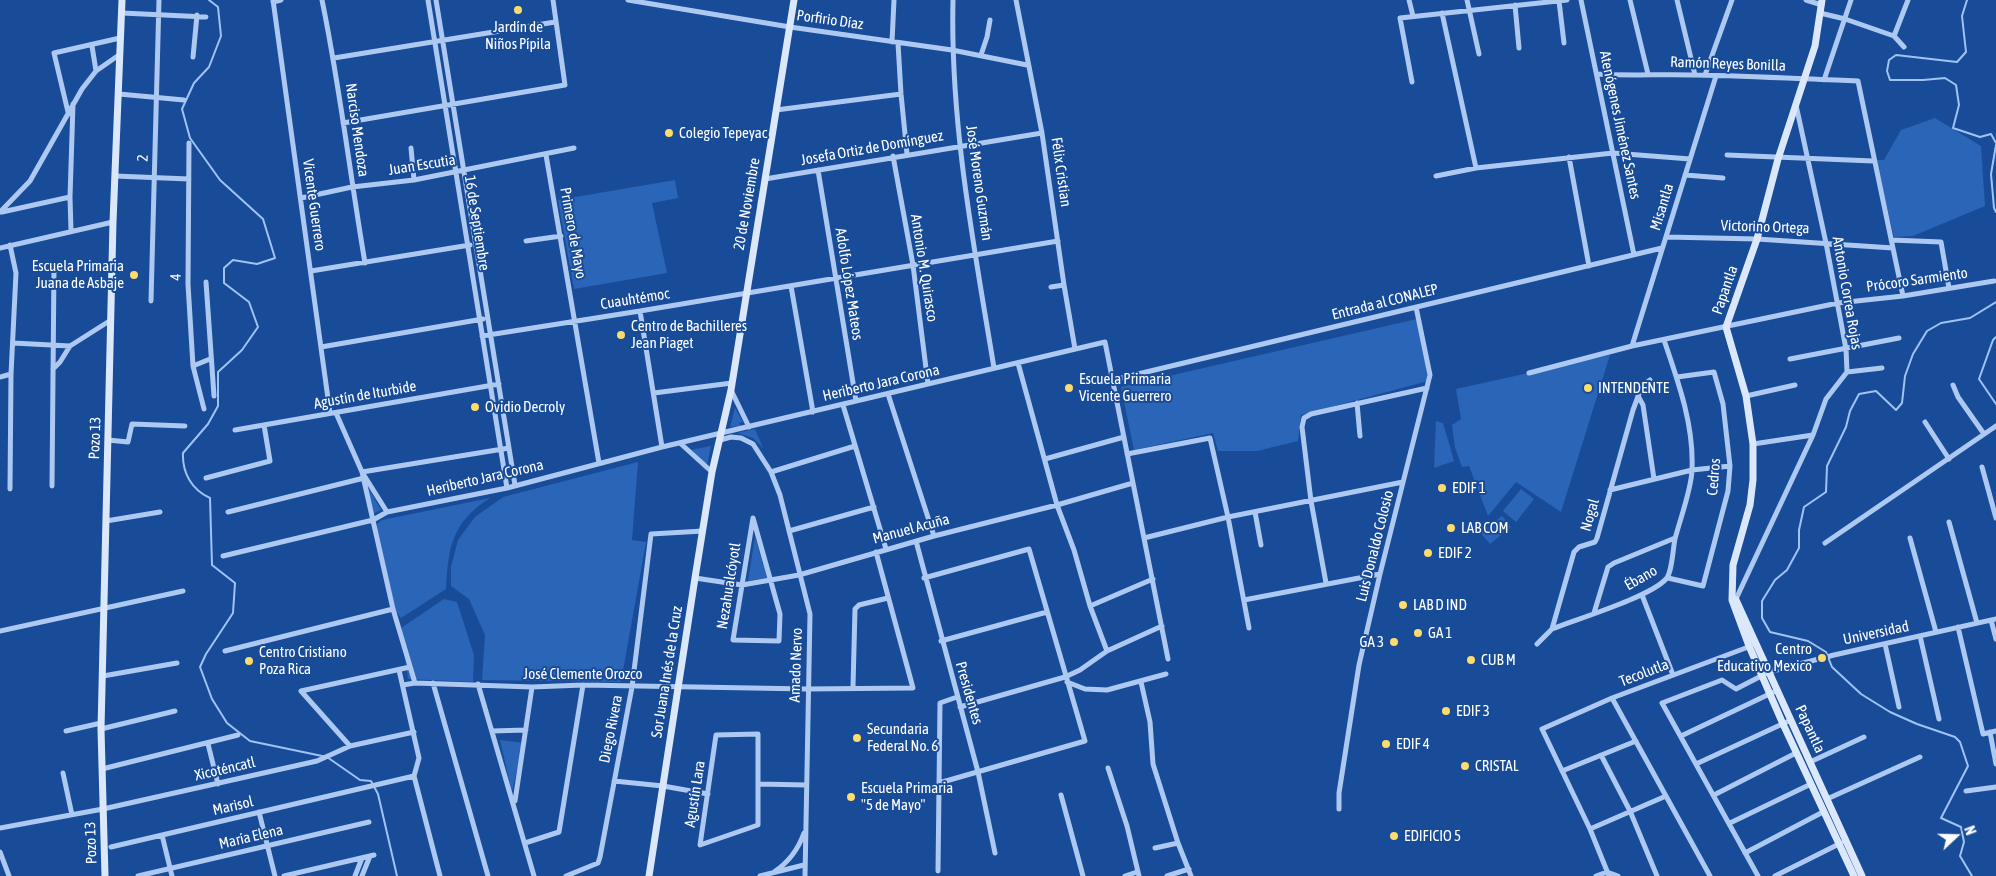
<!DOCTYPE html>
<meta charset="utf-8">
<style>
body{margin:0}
#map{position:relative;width:1996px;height:876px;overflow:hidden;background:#184c99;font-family:"Asap Condensed",sans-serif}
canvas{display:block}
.north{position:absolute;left:1931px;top:811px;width:50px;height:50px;-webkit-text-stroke:4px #184c99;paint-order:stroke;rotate:69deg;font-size:14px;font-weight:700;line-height:20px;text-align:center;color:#fff}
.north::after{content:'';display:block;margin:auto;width:18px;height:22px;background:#fff;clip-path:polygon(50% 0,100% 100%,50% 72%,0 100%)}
</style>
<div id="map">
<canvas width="1996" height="876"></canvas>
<div class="north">N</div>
</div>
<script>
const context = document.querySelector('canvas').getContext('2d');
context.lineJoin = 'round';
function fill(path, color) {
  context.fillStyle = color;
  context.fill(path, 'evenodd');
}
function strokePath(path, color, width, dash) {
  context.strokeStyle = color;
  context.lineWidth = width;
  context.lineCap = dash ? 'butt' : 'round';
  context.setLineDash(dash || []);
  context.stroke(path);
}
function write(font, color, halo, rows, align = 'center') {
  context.font = font + ' "Asap Condensed",sans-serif';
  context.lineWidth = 4;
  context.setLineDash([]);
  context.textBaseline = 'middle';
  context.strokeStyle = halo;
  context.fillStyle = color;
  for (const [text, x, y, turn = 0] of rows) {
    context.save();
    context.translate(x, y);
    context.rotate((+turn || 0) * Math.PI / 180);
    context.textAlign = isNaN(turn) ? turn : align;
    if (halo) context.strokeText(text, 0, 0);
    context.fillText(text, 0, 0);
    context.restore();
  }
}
fill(new Path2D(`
 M1935 118 1981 146 1985 206 1913 236 1894 237 1876 160H1884L1901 130Z
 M675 180 678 198 652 203 667 273 574 289 558 200Z
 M1421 318 1428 381 1301 415 1298 441 1257 451H1218L1213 433 1134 450 1121 387Z
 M1610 355 1561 512 1516 482 1488 516 1469 466 1462 467 1455 448 1452 425 1461 419 1456 389Z
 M735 408 743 422 739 423 741 426 730 427Z
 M1436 421 1443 423 1454 461 1434 468Z
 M755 429 763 448 753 438 737 433Z
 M711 446 707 465 691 450Z
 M638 462 632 540 646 542 621 682 482 680 485 635 469 599 451 586V567L458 540 475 517 503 497Z
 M369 489 381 510 372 514 366 490Z
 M1521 489 1534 499 1516 522 1503 511Z
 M490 498C452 522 448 547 446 589L401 618 396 611 377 534V524L382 520Z
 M1502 516 1511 527 1490 544 1481 533Z
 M755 537 767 578 748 581Z
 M444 599 457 602 474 655 473 682 408 679 401 628Z
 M500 740 523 743 512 792Z`), '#2b65b7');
strokePath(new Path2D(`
 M209 0 218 7 221 36 209 67 194 83 182 109 190 138 220 180 263 219 275 258 257 264 233 260 224 268V283L249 302 258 327 242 350 218 372V406L208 424 183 453C182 473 192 490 210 498L212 565 235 583 233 613 206 654 200 667 212 699 227 723 250 741 327 757 360 780 371 781 378 794 397 876
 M1967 0 1962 16 1966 52 1957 62 1896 55 1889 60 1887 71 1890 80H1923L1945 78 1956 85 1959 105 1953 128 1980 137 1991 134 1996 143
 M1996 145 1991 174 1994 208 1996 212
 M1996 337 1993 340 1979 379 1996 404
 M1972 876 1960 856 1964 842 1961 827 1941 818 1968 766 1960 742 1955 737 1917 724 1890 712 1861 694 1832 667 1826 652 1808 641 1770 632 1762 618V601L1775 580 1787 570 1799 548V530L1804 507 1826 492 1827 466 1846 427 1850 411 1859 394 1876 391 1896 410 1902 403 1905 376 1913 354 1927 331 1941 323 1970 318 1996 302`), '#9fc3f4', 2);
strokePath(new Path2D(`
 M273 0 330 413
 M322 0C340 87 350 175 365 263
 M428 0 507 488
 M436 0 515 485
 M628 0 790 27 952 50 1027 65
 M953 0C950 124 974 246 994 368
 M1016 0 1042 133 1064 285 1075 349
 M1409 0 1413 16
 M1467 0 1479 54
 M1581 0 1634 255
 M1630 0 1648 74
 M1677 0 1695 75
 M1806 0 1822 5
 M1559 1 1564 43
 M273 2 281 0
 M1515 5 1519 48
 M122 13 206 17
 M1442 13 1476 168
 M1820 13 1845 19 1894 36 1904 47
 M1894 36 1908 0
 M892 42 894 0
 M898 43 901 94 907 154
 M92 46 96 71
 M981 55 987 37 990 20
 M193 57 197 15
 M334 58 555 22
 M1597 74C1630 76 1663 74 1696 75 1750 76 1804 79 1858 81L1903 296
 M1705 75 1732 0
 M1824 80 1851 0
 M1412 82 1400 18 1567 0
 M119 94 184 100
 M776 110 901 94
 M68 112 54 53 120 38
 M343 123 565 85 553 0
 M189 143 188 284 193 366 204 409
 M411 148 414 180
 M546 155 599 463
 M1727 155 1873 161
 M893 156 913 265 928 384
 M1569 157 1589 266
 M818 170 856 401
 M1685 175 1723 178
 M115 176 189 179
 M1436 176 1476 168 1613 153 1690 159
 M765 179 1042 133
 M301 198 352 187 414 180 574 148
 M0 212 30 181 82 89 96 71 119 55
 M2 212 70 197
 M71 231 70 197 73 104
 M1666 237 1757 239 1893 248
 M1891 240 1941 242 1949 288
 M526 241 561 236
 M10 245 16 273 11 374 10 489
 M0 248 113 222
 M311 271 470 245
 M206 282 214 396
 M791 286 813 412
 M1051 287 1064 285
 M151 301 159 0
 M640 311 662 447
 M482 336 640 311 1058 241
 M13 343 70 346 111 320
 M1632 346 1716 76
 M321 347 483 319
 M1790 359 1899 338
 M1018 363 1057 505 1074 550 1090 606 1107 651
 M193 366 210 359
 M53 369 60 362 70 346
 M1847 372 1882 368
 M1529 373 1632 346 1838 303 1903 296 1994 281
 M0 377 11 374
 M1113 380 1662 248
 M1953 385 1958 397 1984 434
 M731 390 749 427
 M654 393 732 383
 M888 394 934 536
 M1638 396 1643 405 1654 479
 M1746 396 1795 385
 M1357 403 1360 436
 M843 405 886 549
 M336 413 362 472 393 609 415 683
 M1925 422 1949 459
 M235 430 499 384
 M108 440 128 442 132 424 185 426
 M720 440 731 437 741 438 753 444 771 472 780 495 810 614 805 876
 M680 443 712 472
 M1753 444 1813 435
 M1127 454 1210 438 1228 517 1249 628
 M1045 459 1124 437
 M1982 467 1996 518
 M771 472 855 446
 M206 478 270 461 264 425
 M52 486 54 267
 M1610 490 1692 470 1730 466
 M228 512 364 478
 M387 512 362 472 509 448
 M1255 512 1261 545
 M753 518 780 614 779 641 733 640Z
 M106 521 160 512
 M1949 522 1977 623
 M789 531 874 507
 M1144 538 1228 517 1403 482
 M1910 538 1936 632
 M916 541 978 772 995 853
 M1825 543 1996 426
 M223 556 373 520 387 512 507 488 662 447 1105 342 1168 659
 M695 578 742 585 799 575 934 536 1057 505 1133 483
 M924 578 1029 549 1085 741 939 783
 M1668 578 1703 586 1728 491 1730 466 1723 404 1714 372 1677 377
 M1326 583 1311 501 1302 427 1304 418 1311 414 1427 388
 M1642 595 1673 675
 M1244 600 1380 574
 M1733 600 1736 599 1743 584 1813 435 1826 399 1847 372 1846 349 1826 243 1796 105
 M1090 606 1153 579
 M1594 613 1608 567 1614 563 1675 538
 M1991 620 1996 639
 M1958 627 1983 734 1996 731
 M1552 629C1577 619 1650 597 1666 579 1672 573 1673 548 1675 539 1680 519 1692 488 1692 469 1694 425 1678 381 1664 340
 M0 631 183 591
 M1920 636 1939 719
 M941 641 1047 612
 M1537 644 1552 629 1574 552 1579 547 1595 542 1597 538 1633 410 1642 386 1650 380
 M1885 644 1899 707
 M225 651 393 609
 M399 670 419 758 414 776 440 876
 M103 676 177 663
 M1067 682 1085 689 1107 690 1166 674
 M1141 682 1150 722 1153 764 1178 843 1191 876
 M433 683 488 876
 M478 684 534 876
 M403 685 415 683 532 687 583 685 807 689 913 688 876 552
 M853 687 855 609 859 605 888 598
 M1612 698 1710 876
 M960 707 1065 677 1080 670 1107 651 1162 626
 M101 729 175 711
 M66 731 101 723
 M492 731 526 730
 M1990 732 1996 764
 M758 734V825L700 845 716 735Z
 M1681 736 1778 690
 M208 744 218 784
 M350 746 301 691 410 667
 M1601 755 1630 811 1657 876
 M1810 762 1864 737
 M1696 764 1791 720
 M1108 768 1127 826 1139 876
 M102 769 238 735
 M1562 771 1636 741
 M63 773 72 815
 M614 781 663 786 708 794
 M759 784 806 785
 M1966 791 1996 787
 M1061 795 1083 876
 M1714 795 1796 753
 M1827 799 1920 757
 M515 801 532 687
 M1339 809V793L1359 665 1380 574 1430 375 1416 307
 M259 812 275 876
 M1730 823 1811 784
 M0 828 103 809 317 761 350 746 414 732
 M1590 829 1666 796
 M162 835 172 876
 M525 843 559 832 583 685
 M111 847 414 776
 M1155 848 1178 843
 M0 852 9 876
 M1745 853 1823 812
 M938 871 940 703 957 697
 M774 872C789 862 798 850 804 833
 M138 876 369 822
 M284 876 374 855
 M355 876 362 858
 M362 876 370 856
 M566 876 598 863 600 857 632 687 651 534 703 531
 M760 876 804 865
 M1125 876 1137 872
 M1167 876 1189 869
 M1596 876 1607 872 1618 876
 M1609 876 1590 829 1542 729 1612 698 1751 646
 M1758 876 1662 703 1722 680 1736 689 1769 672 1834 655 1996 619
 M1775 876 1841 843`), '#adc9f1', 5);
strokePath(new Path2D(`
 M1822 0 1815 46 1778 159 1757 239 1726 327 1746 396 1753 444V480L1750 505 1733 565 1732 600 1749 646 1783 724 1854 876
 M1736 600 1862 876
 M105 876 101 729 113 222 122 0
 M649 876 695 578 712 472 731 390 794 0`), '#dbe8fc', 7);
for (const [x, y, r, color] of [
 [518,10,5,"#ffda6d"],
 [669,133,5,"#ffda6d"],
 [134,275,5,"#ffda6d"],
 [621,335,5,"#ffda6d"],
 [1069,388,5,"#ffda6d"],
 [1588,388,5,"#ffda6d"],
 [475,407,5,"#ffda6d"],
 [1442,488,5,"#ffda6d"],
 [1451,528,5,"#ffda6d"],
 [1428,553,5,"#ffda6d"],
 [1403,605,5,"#ffda6d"],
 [1418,633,5,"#ffda6d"],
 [1394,642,5,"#ffda6d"],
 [1822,658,5,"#ffda6d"],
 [1471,660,5,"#ffda6d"],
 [249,661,5,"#ffda6d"],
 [1446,711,5,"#ffda6d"],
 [857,738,5,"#ffda6d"],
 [1386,744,5,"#ffda6d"],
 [1465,766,5,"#ffda6d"],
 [851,797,5,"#ffda6d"],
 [1394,836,5,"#ffda6d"]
]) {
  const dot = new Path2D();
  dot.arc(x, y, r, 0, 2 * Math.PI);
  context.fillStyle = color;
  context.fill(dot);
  strokePath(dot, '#184c99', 2);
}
write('15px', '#fff', '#184c99', [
 ["Porfirio Díaz",830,20,8],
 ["Ramón Reyes Bonilla",1728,64,2],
 ["Atenógenes Jiménez Santes",1620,125,78],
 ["Narciso Mendoza",357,130,82],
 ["Josefa Ortiz de Domínguez",872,148,-10],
 ["2",143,158,-88],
 ["Juan Escutia",422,165,-9],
 ["Félix Cristian",1061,172,82],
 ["José Moreno Guzmán",979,183,82],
 ["20 de Noviembre",747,204,-80],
 ["Vicente Guerrero",314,205,82],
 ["Misantla",1662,207,-73],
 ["16 de Septiembre",477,223,81],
 ["Victorino Ortega",1765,227,2],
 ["Primero de Mayo",573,233,80],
 ["Antonio M. Quirasco",924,268,81],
 ["4",176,277,-91],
 ["Prócoro Sarmiento",1917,280,-8],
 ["Adolfo López Mateos",849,284,81],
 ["Papantla",1725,290,-71],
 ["Antonio Correa Rojas",1847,293,80],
 ["Cuauhtémoc",635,299,-9],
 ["Entrada al CONALEP",1385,302,-14],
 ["Heriberto Jara Corona",881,383,-13],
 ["Agustín de Iturbide",365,395,-10],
 ["Pozo 13",95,438,-88],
 ["Cedros",1714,477,-85],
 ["Heriberto Jara Corona",485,478,-13],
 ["Nogal",1590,515,-74],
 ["Manuel Acuña",911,529,-15],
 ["Luis Donaldo Colosio",1375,546,-76],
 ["Ébano",1641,578,-30],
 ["Nezahualcóyotl",729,586,-81],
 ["Universidad",1876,633,-12],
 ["Amado Nervo",796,665,-88],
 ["Sor Juana Inés de la Cruz",667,672,-81],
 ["Tecolutla",1644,673,-21],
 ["José Clemente Orozco",583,674],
 ["Presidentes",969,693,74],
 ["Diego Rivera",611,729,-79],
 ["Papantla",1810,729,65],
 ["Xicoténcatl",225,769,-13],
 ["Agustín Lara",695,794,-81],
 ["Marisol",233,806,-13],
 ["María Elena",251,837,-13],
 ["Pozo 13",91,843,-92]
]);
write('15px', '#fff', '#184c99', [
 ["Jardín de",518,27,"center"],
 ["Niños Pípila",518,44,"center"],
 ["Colegio Tepeyac",679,133],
 ["Escuela Primaria",124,266,"right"],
 ["Juana de Asbaje",124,283,"right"],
 ["Centro de Bachilleres",631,326],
 ["Jean Piaget",631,343],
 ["Escuela Primaria",1079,379],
 ["Vicente Guerrero",1079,396],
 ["INTENDENTE",1598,388],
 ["Ovidio Decroly",485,407],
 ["EDIF 1",1452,488],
 ["LAB COM",1461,528],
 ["EDIF 2",1438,553],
 ["LAB D IND",1413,605],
 ["GA 1",1428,633],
 ["GA 3",1384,642,"right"],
 ["Centro",1812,649,"right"],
 ["Educativo Mexico",1812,666,"right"],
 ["Centro Cristiano",259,652],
 ["Poza Rica",259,669],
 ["CUB M",1481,660],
 ["EDIF 3",1456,711],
 ["Secundaria",867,729],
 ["Federal No. 6",867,746],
 ["EDIF 4",1396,744],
 ["CRISTAL",1475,766],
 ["Escuela Primaria",861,788],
 ["\"5 de Mayo\"",861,805],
 ["EDIFICIO 5",1404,836]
], 'left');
</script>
